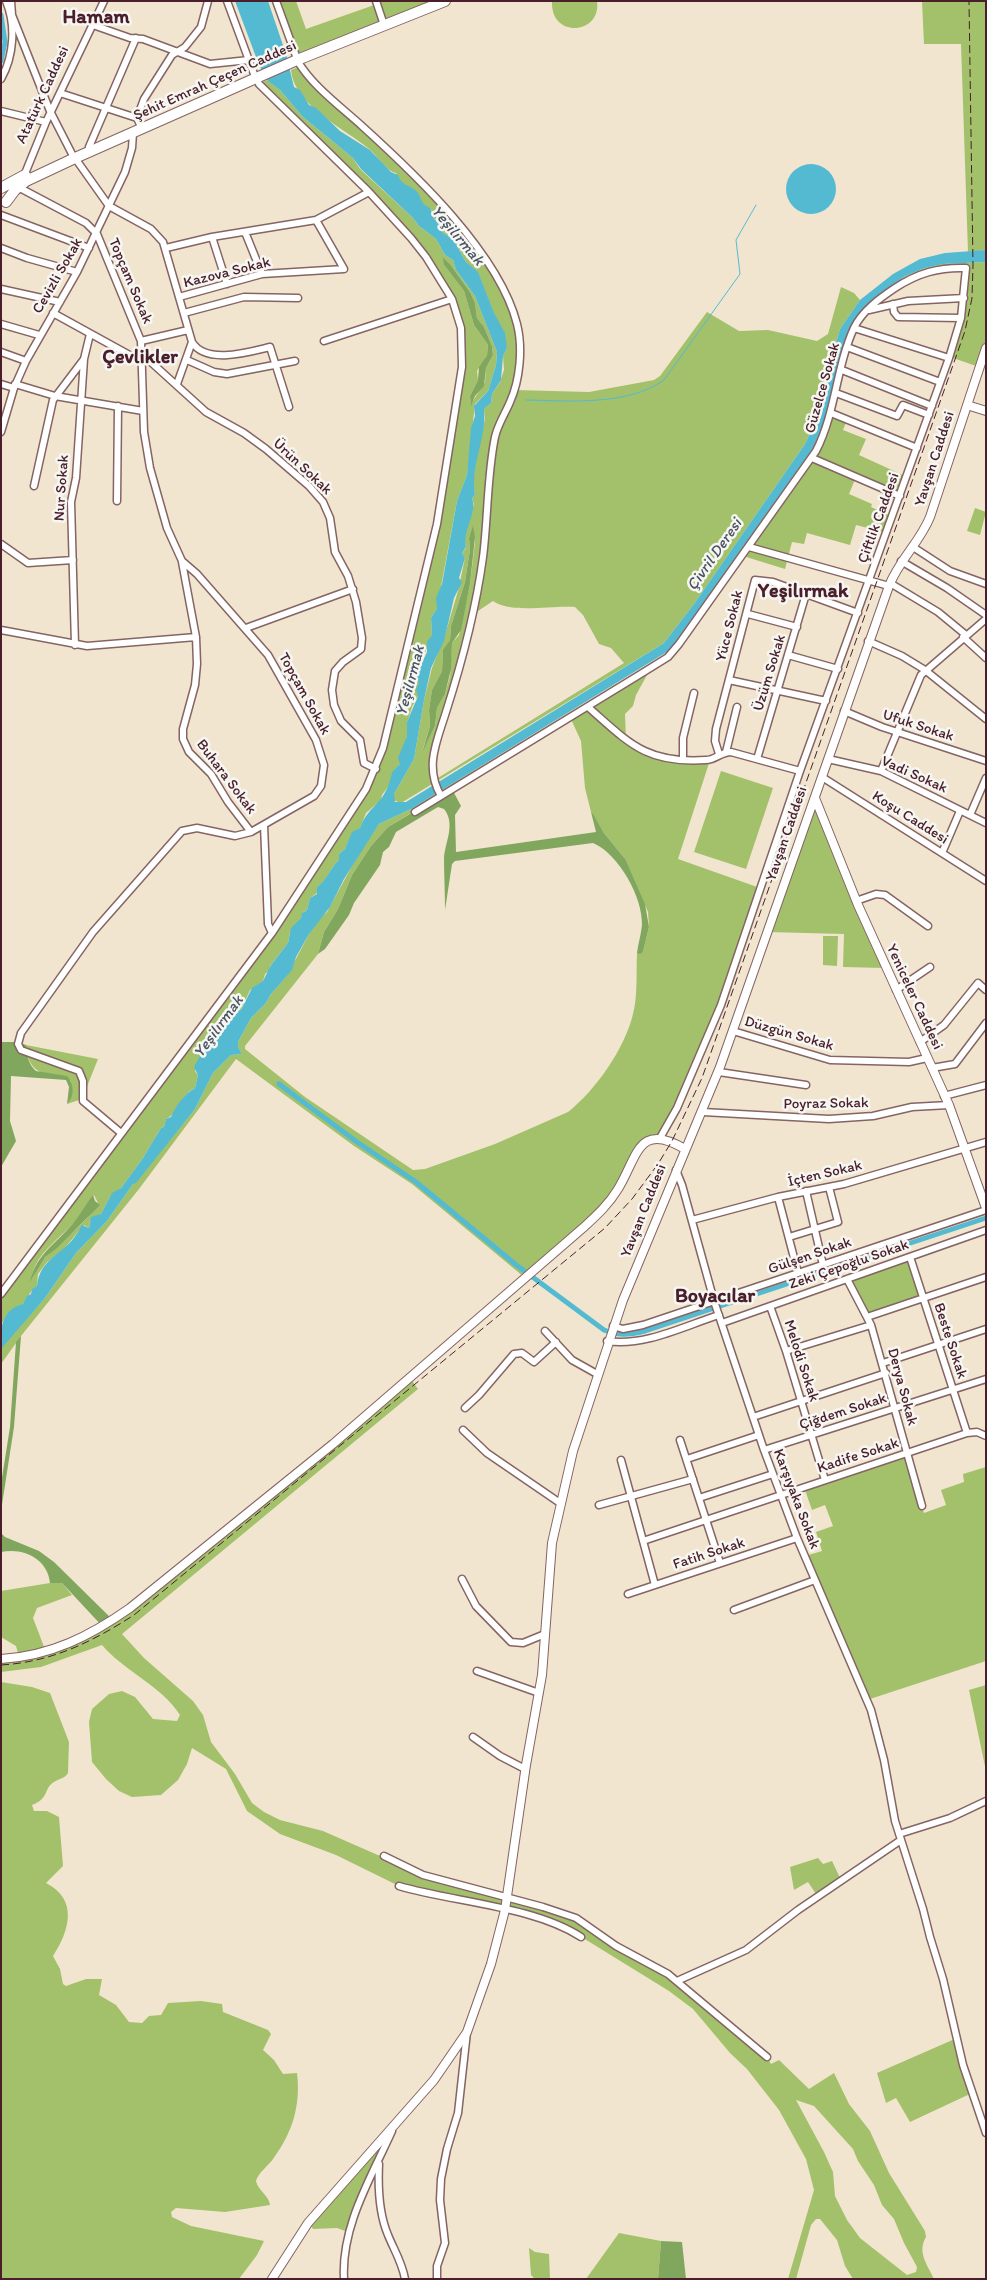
<!DOCTYPE html>
<meta charset="utf-8">
<style>
body{margin:0}
#map{position:relative;width:987px;height:2280px;overflow:hidden;background:#f2e5cf;font-family:Itim,sans-serif}
canvas{display:block}
.frame{position:absolute;inset:0;border:2px solid #4a1f2b;pointer-events:none}
</style>
<div id="map">
<canvas width="987" height="2280"></canvas>
<div class="frame"></div>
</div>
<script>
const context = document.querySelector('canvas').getContext('2d');
context.lineJoin = 'round';
function fill(path, color) {
  context.fillStyle = color;
  context.fill(path, 'evenodd');
}
function strokePath(path, color, width, dash) {
  context.strokeStyle = color;
  context.lineWidth = width;
  context.lineCap = dash ? 'butt' : 'round';
  context.setLineDash(dash || []);
  context.stroke(path);
}
function write(font, color, halo, rows, align = 'center') {
  context.font = font + ' Itim,sans-serif';
  context.lineWidth = 5;
  context.setLineDash([]);
  context.textBaseline = 'middle';
  context.strokeStyle = halo;
  context.fillStyle = color;
  for (const [text, x, y, turn = 0] of rows) {
    context.save();
    context.translate(x, y);
    context.rotate((+turn || 0) * Math.PI / 180);
    context.textAlign = isNaN(turn) ? turn : align;
    if (halo) context.strokeText(text, 0, 0);
    context.fillText(text, 0, 0);
    context.restore();
  }
}
fill(new Path2D(`
 M276 1H296L306 29 377 4 376 1H433L296 56Z
 M552 1H597C602 35 550 39 552 1Z
 M922 1H986V250L968 252 961 44H924Z
 M301 66 456 223 501 285 520 338 515 390 589 392 654 380 660 376 707 312 739 331 768 330 817 341 828 334 841 287 854 293 860 300 840 329 812 429 805 444 694 604 664 643 401 803 393 800 394 794 414 759 424 700 432 668 445 635 458 591 465 558 462 553 466 548 464 537 474 504 472 499 475 494 473 484 476 456 485 419 484 409 491 403 492 394 500 382 504 370 503 356 507 348 478 273 466 262 453 239 443 233 437 220 434 219 431 210 421 203 413 189 400 182 396 173C386 171 377 155 368 148 343 128 294 105 291 70ZM473 526 475 542 470 584 459 635 452 643 450 676 445 694 437 708 435 726 422 752 430 726 429 710 432 690 442 671 443 651 450 640 451 626 465 582 470 549 469 538ZM493 601C511 614 552 605 575 607L583 615 599 644 611 648 624 663 433 781 437 740 472 615Z
 M267 80 280 90 303 117 353 158 360 169 413 218 419 226 436 239 445 255 453 260 456 270 475 296 497 352 496 365 488 391 475 404 467 475 457 501 437 608 431 618 432 635 421 663 418 696 412 707 407 723V736L400 764 394 770 390 784 382 795 381 800 366 813 360 828 352 834 345 849 339 854V860C328 870 329 879 317 887V893L310 898 307 910 303 912 301 918 290 932 288 943 270 966V970L265 974 263 981 250 990 241 1010 220 1035 207 1045 195 1071 198 1075 195 1088C181 1094 178 1114 166 1119L164 1127 161 1128 143 1158 121 1188 110 1197 101 1214 90 1221 89 1228 84 1225 63 1250 47 1262 38 1274 37 1286 32 1290 23 1304 7 1314 1 1325V1294L248 966 376 769 426 572 459 387 462 339 452 299 411 238 259 84ZM444 258 450 264 470 292 475 303 477 318 484 327 492 346 493 355 486 368 485 382 471 404 470 396 478 380 477 371 487 355 488 345 474 325 464 291 444 265ZM94 1195 98 1203C87 1223 61 1241 45 1257 39 1263 36 1273 31 1280 35 1252 61 1239 78 1218 83 1211 87 1202 94 1195Z
 M986 262V348L979 367 953 358 964 318 970 269 954 268 922 273 867 310 854 328 831 413 847 420 843 430 866 439 859 455 907 477 900 496 856 477 849 494 872 504 871 507 893 517 887 533 856 525 850 545 807 533 804 544 792 542 785 569 743 556 679 644 647 675 636 695 633 706 625 714 626 741 648 754 710 760 678 859 760 888 721 1005 660 1138 649 1140 613 1197 524 1277 412 1184 354 1146 236 1059 139 1189 21 1336 1 1364V1349L8 1339 45 1298 76 1253 107 1221 133 1184 195 1109 213 1073 231 1055 242 1054 238 1047V1042L251 1018 266 1003 271 994 288 974 309 934 318 920 327 912 358 855 379 824 411 809 666 654 813 448 824 421 848 335 867 305 905 276 925 268 942 264ZM570 717 581 741 585 788 591 812 604 833 626 860 648 912 649 927 643 952 637 953C636 972 638 995 633 1014 625 1048 596 1090 568 1112L495 1144 425 1169 413 1170 305 1097 245 1049V1046L318 954 324 932 338 909 352 875 371 846 388 827Z
 M975 508 986 512 980 535 967 531Z
 M721 771 773 788 746 869 694 852Z
 M815 798 886 968 843 967 844 934 768 932Z
 M823 936H838L837 966 823 965Z
 M26 1045 98 1059 82 1099 67 1104 71 1099V1081C46 1073 28 1076 26 1045Z
 M910 1257 923 1298 867 1317 847 1279Z
 M410 1378 418 1389 122 1634 144 1658 193 1701 203 1715 211 1742 235 1774 252 1803 264 1812 280 1820 323 1831 412 1870 543 1907 592 1928 656 1966 767 2057 771 2064 779 2060 809 2089 834 2073 849 2104 870 2131 889 2173 925 2231 926 2237C917 2252 927 2264 934 2279H853L845 2266 837 2240 820 2219H816L811 2225 796 2279H788L814 2190 806 2159 779 2110 747 2069 730 2053 693 2009 669 1991 575 1933 523 1914 399 1886 336 1855 280 1834 247 1811 226 1769 192 1748 187 1764 178 1780 161 1795 132 1797 119 1791 106 1779 92 1762 89 1722 92 1709 109 1694 122 1691 135 1697 153 1719 177 1721 180 1715C162 1686 124 1671 102 1645L41 1667 1 1672V1659L19 1657 16 1646 1 1637V1591L56 1582 62 1583 72 1595 37 1608 33 1618 46 1652 96 1631ZM796 2100 814 2106 853 2149 858 2161 874 2185 882 2205 894 2219 904 2243 917 2267 916 2272 907 2275 860 2238 847 2220 835 2196 833 2172 824 2152Z
 M907 1453 924 1513 946 1505 941 1490 964 1482 963 1474 986 1467V1661L867 1700 805 1556 822 1551 816 1532 833 1526 825 1505 812 1510 804 1487Z
 M1 1682 32 1687 50 1693 69 1742 68 1773C64 1779 60 1778 54 1782 43 1789 50 1798 32 1805L34 1811H47L59 1817 63 1866 46 1883C78 1899 70 1930 53 1956L60 1969 63 1984 66 1986 86 1979H102L99 1995 116 2005 129 2022 142 2023 149 2016 161 2015 168 2003 201 2001 222 2004 223 2012 268 2030 271 2034 263 2050 274 2060 283 2074 297 2073C301 2106 292 2133 273 2159 268 2166 258 2173 256 2181 258 2191 269 2195 270 2205L225 2212 176 2208 171 2212 172 2217 191 2226 264 2241 257 2255 239 2279H1Z
 M986 1685V1771L969 1690Z
 M818 1858 823 1864 832 1861 841 1880 818 1897 808 1882 794 1890 790 1867Z
 M957 2038 972 2093 910 2122 896 2098 886 2103 877 2073Z
 M395 2123 348 2232 337 2228 313 2229 309 2223Z
 M619 2233 661 2241 658 2279H586Z
 M529 2248 535 2252 549 2254 550 2279H535L531 2275Z`), '#a2c16a');
fill(new Path2D(`
 M443 257 450 264 470 292 475 303 477 318 484 327 492 346 493 355 486 368 484 386 475 396 471 406 470 396 478 380 479 367 487 355 488 345 474 325 464 291 444 265Z
 M473 525 475 537 470 584 461 630 452 643 451 669 445 694 437 708 435 726 422 753 430 726 429 710 432 690 442 671 443 650 450 640 451 626 465 582 470 549 469 538Z
 M452 789 461 806 455 815 456 852 596 832 591 812 593 814 604 833 626 860 645 904 649 927 643 952 640 954 637 953C638 944 641 935 642 925 643 898 619 854 593 843L455 861 452 864 445 910C445 893 444 875 444 858 445 842 456 824 444 809L438 807 396 832 389 847 383 852 380 865 354 903 349 915 325 949 318 954 324 932 338 909 352 875 371 846 388 827Z
 M1 1042H18L26 1045C27 1055 28 1064 36 1071L67 1076C74 1083 75 1098 67 1104L69 1087 66 1080 11 1076 10 1121 16 1141 1 1167Z
 M93 1195 95 1201 100 1205 57 1248 45 1257 30 1282C36 1252 61 1241 78 1217 83 1210 87 1202 93 1195Z
 M21 1336 14 1427 1 1511V1484L10 1427 16 1342Z
 M1 1533 5 1537 39 1551 54 1562 113 1620 103 1627 62 1583H50C48 1560 25 1547 1 1552Z
 M661 2241 682 2242 686 2279H658Z`), '#81a75e');
fill(new Path2D(`
 M235 1H268L286 54 294 87 300 90 309 105 316 108 340 131 370 150 391 172 398 175C402 186 408 184 415 190 423 197 418 202 430 208L434 219 441 224 443 233 453 239 466 262 478 272 494 313 505 333 507 348 503 356 501 380 492 394 491 403 484 409C487 439 470 464 475 494L472 499C478 512 462 530 466 547L462 553 465 558 459 578 462 582 454 598 444 641 431 668 424 700 414 759 394 794 395 802H406L664 643 694 604 805 444 812 429 840 329 860 300 893 274 920 259 945 253 986 250V262L943 264 925 268 905 276 867 305 848 335 824 421 813 448 670 650 411 809 379 824 344 879 330 907 309 934 296 957 292 970 271 994 266 1003 251 1018 238 1042V1047L242 1054 231 1055 213 1073 195 1109 136 1183 133 1184 107 1221 76 1253 45 1298 1 1349C1 1327 0 1311 23 1304L27 1296 31 1294 32 1289 37 1286C40 1258 63 1255 76 1235 79 1232 79 1229 82 1225L89 1228 91 1217 101 1214 112 1193 121 1188 143 1158 161 1128 164 1127 166 1119 171 1117C175 1107 185 1093 195 1088L198 1075 194 1067 205 1047 220 1035 235 1013 241 1010 252 988 263 981 271 965 288 943 291 928 301 918 302 913 307 910 310 898 317 894V887C328 879 329 869 339 860V854L345 849 352 832 360 828C364 816 371 810 380 800 386 793 390 782 392 773 393 770 397 767 400 764L398 758 407 736V722L418 696 416 689 419 683 416 675 427 652V642L432 635 431 618 437 608 436 598 442 584 457 501 467 475 471 428 475 416 474 406 488 391 496 365 497 352 475 296 456 270 453 260 445 255 436 239 419 226 413 218 361 169 353 158 303 117 280 90 268 81 259 65Z
 M786 189a25 25 0 1 1 50 0a25 25 0 1 1-50 0Z`), '#53bad2');
strokePath(new Path2D(`
 M526 400C568 401 628 406 664 380L740 274 736 240 756 205`), '#53bad2', 1);
strokePath(new Path2D(`
 M1 15 5 42 1 61
 M279 1084 357 1142 416 1182 515 1264 604 1330C619 1336 629 1335 645 1331L986 1218`), '#53bad2', 5);
const minor = new Path2D(`
 M11 1 12 15 50 111 72 154
 M227 1 254 74
 M276 1 296 56
 M376 1 384 25
 M93 25 130 38 143 39 210 64 249 60
 M297 60C312 86 340 106 362 126 415 174 499 253 517 324 523 348 520 380 510 402 505 414 498 424 495 437 487 476 488 518 483 557 476 609 462 662 446 712 437 741 424 767 441 796
 M1 79C14 56 16 25 6 1
 M60 93 137 118
 M1 111 46 122
 M142 129 137 118 144 99 172 55 185 47 201 27 208 1
 M89 147 136 38
 M75 158 109 206 151 229 163 242 192 342 177 384
 M24 176 46 122 104 1
 M18 187 86 223 97 234 141 341 144 432 150 468 167 528 182 561 197 574 268 655 316 740 324 765 321 786 314 796 251 832 235 836 197 828 182 831 93 932 21 1033 18 1044 21 1050 79 1071 83 1081V1101L121 1133
 M1 215 89 248
 M245 232 262 274
 M212 237 227 284
 M1 248 27 258 77 272
 M166 248 212 237 316 220
 M1 289 60 302
 M179 297 262 274 344 269 316 220 369 192
 M893 304 894 312 898 317 961 318
 M869 310 908 301 964 298
 M53 313 142 362
 M184 313 244 297 298 298
 M1 324 39 335
 M854 328 949 358
 M141 341 188 330
 M324 341 452 299
 M192 342C206 365 249 352 270 347L289 407
 M847 347 940 382
 M1 352 26 361
 M142 354 206 412 244 433 266 449 309 486 323 502 330 518 335 552 348 576 356 602 362 638 361 649 343 662 335 671 332 690 334 705 341 721 360 740 364 763 376 769
 M187 360 214 372 227 374 295 361
 M842 370 932 406
 M1 384 14 388
 M15 384 55 396 143 411
 M836 393 897 416 903 405 929 415
 M831 413 917 448
 M1 432 14 388 26 361 77 272 125 172 132 148 133 133
 M812 458 900 496
 M34 486 53 400 84 359
 M117 501 118 406
 M1 544 28 563 73 560
 M749 547 889 586
 M913 547 950 571 986 584
 M901 561 947 588 986 615
 M182 562 196 637 197 664 195 685 183 729V739L189 752 211 774 228 802 251 832
 M890 583 938 612 966 635
 M748 614 797 627
 M246 628 353 589
 M1 630 87 646 196 637
 M963 637 986 658
 M868 641 902 656 925 670 986 719
 M75 645 71 502 76 478 84 359 90 334
 M788 655 838 669
 M729 680 826 701
 M588 707C629 743 646 764 706 760 715 760 721 752 731 752L800 771
 M844 711 882 727 986 761
 M726 752 737 707
 M719 754 715 741 716 729 755 580 773 582 858 613
 M683 759V738L694 693
 M757 759 806 594
 M828 759 881 771 986 823
 M881 771 921 675 986 619
 M822 777 986 881
 M415 812 639 675 668 657 679 644 816 451C836 412 836 367 854 328 862 311 880 298 895 288 918 273 939 267 966 268L961 318 949 358 800 771 721 1005 677 1108 660 1138
 M970 815 986 778
 M264 825 268 924 272 933
 M942 853 960 811
 M856 901 876 894 885 895 928 926
 M896 990 930 967
 M733 1031 830 1060 909 1062 927 1058
 M920 1042 944 1025 978 983 986 990
 M932 1068 955 1064 986 1023
 M719 1072 806 1085
 M944 1096 986 1085
 M703 1112 829 1119 873 1116 912 1107 949 1105
 M676 1170 682 1185 714 1301 764 1450 797 1538 871 1710 884 1760 895 1821 923 1909 930 1937 943 1979 963 2065 986 2133
 M806 1191 823 1265
 M778 1197 798 1273
 M692 1220 778 1197 844 1184 986 1142
 M789 1237 838 1222 829 1187
 M910 1257 967 1433
 M847 1279 871 1325 922 1506
 M1 1294 272 933 366 789 383 748 437 524 462 367 461 328 452 299 426 257 411 238 369 192 259 84 256 78
 M770 1306 786 1351 825 1480
 M867 1317 986 1277
 M722 1323 986 1230
 M613 1326 623 1329 643 1325 986 1210
 M545 1331 572 1360 597 1374
 M607 1341C644 1347 684 1326 719 1315
 M786 1351 871 1325
 M883 1363 986 1329
 M465 1408 479 1395 514 1354 522 1353 534 1362 556 1342
 M753 1417 886 1373
 M463 1430 487 1453 560 1503
 M680 1440 720 1563
 M764 1450 986 1379
 M687 1459 759 1435
 M621 1460 655 1585
 M699 1498 773 1474
 M599 1505 693 1479
 M643 1541 967 1433 977 1432 986 1436
 M462 1579 476 1606 511 1642 523 1643 545 1634
 M628 1594 797 1538
 M734 1610 815 1580
 M477 1671 539 1693
 M473 1737 500 1756 525 1769
 M899 1834 950 1818 986 1801
 M384 1856 423 1875 543 1907 576 1918 616 1946 668 1974 767 2057
 M399 1886C453 1902 533 1906 581 1937
 M677 1981 746 1950 798 1910 901 1840
 M379 2164C378 2185 379 2214 388 2235 394 2250 402 2262 405 2279
 M344 2279C341 2226 371 2178 392 2131
 M437 2279V2266L445 2243 440 2200 441 2179 447 2149 458 2113 467 2032`);
const tertiary = new Path2D(`
 M967 405 986 411
 M815 798 858 905 949 1105 986 1208
 M1 1659C51 1656 90 1636 130 1608L333 1444 584 1227C597 1215 609 1204 618 1189 638 1156 638 1121 685 1149
 M272 2279 308 2223 434 2080 467 2032 491 1964 505 1910 526 1765 542 1675 552 1543 573 1451 623 1300 720 1067 889 586C899 560 920 542 930 517L986 348`);
const trunk = new Path2D(`
 M1 188 25 175
 M6 202 15 190 26 181 75 158 297 60 445 1`);
strokePath(minor, '#856464', 9);
strokePath(tertiary, '#856464', 10);
strokePath(trunk, '#856464', 12);
strokePath(minor, '#fff', 6);
strokePath(tertiary, '#fff', 8);
strokePath(trunk, '#fff', 10);
strokePath(new Path2D(`
 M1 1665C52 1662 92 1642 134 1615L605 1228 632 1199 658 1164 672 1141 702 1078 965 331 972 298 973 265 969 1`), '#4a1f2b', 1, [8, 4]);
write('15px', '#4a1f2b', '#f6f6f2', [
 ["Şehit Emrah Çeçen Caddesi",215,81,-24],
 ["Atatürk Caddesi",43,95,-65],
 ["Kazova Sokak",227,273,-14],
 ["Cevizli Sokak",58,276,-60],
 ["Topçam Sokak",130,281,67],
 ["Güzelce Sokak",823,388,-74],
 ["Yavşan Caddesi",935,459,-72],
 ["Ürün Sokak",302,467,43],
 ["Nur Sokak",62,488,-86],
 ["Çiftlik Caddesi",879,518,-70],
 ["Yüce Sokak",730,626,-76],
 ["Üzüm Sokak",770,673,-73],
 ["Topçam Sokak",304,694,61],
 ["Ufuk Sokak",918,726,18],
 ["Vadi Sokak",914,775,24],
 ["Buhara Sokak",226,777,53],
 ["Koşu Caddesi",910,818,32],
 ["Yavşan Caddesi",787,834,-71],
 ["Yeniceler Caddesi",914,997,65],
 ["Düzgün Sokak",789,1034,16],
 ["Poyraz Sokak",826,1104,-1],
 ["İçten Sokak",825,1174,-13],
 ["Yavşan Caddesi",644,1211,-68],
 ["Gülşen Sokak",810,1256,-19],
 ["Zeki Çepoğlu Sokak",849,1265,-19],
 ["Beste Sokak",950,1341,72],
 ["Melodi Sokak",801,1361,72],
 ["Derya Sokak",902,1387,75],
 ["Çiğdem Sokak",843,1412,-18],
 ["Kadife Sokak",858,1456,-18],
 ["Karşıyaka Sokak",796,1499,69],
 ["Fatih Sokak",709,1554,-18]
]);
write('italic 16px', '#4d5565', '#f6f6f2', [
 ["Yeşilırmak",457,236,50],
 ["Çivril Deresi",715,555,-55],
 ["Yeşilırmak",411,681,-75],
 ["Yeşilırmak",219,1027,-54]
]);
write('bold 20px', '#4a1f2b', '#f6f6f2', [
 ["Hamam",96,18],
 ["Çevlikler",140,358],
 ["Yeşilırmak",803,592],
 ["Boyacılar",715,1297]
]);
</script>
